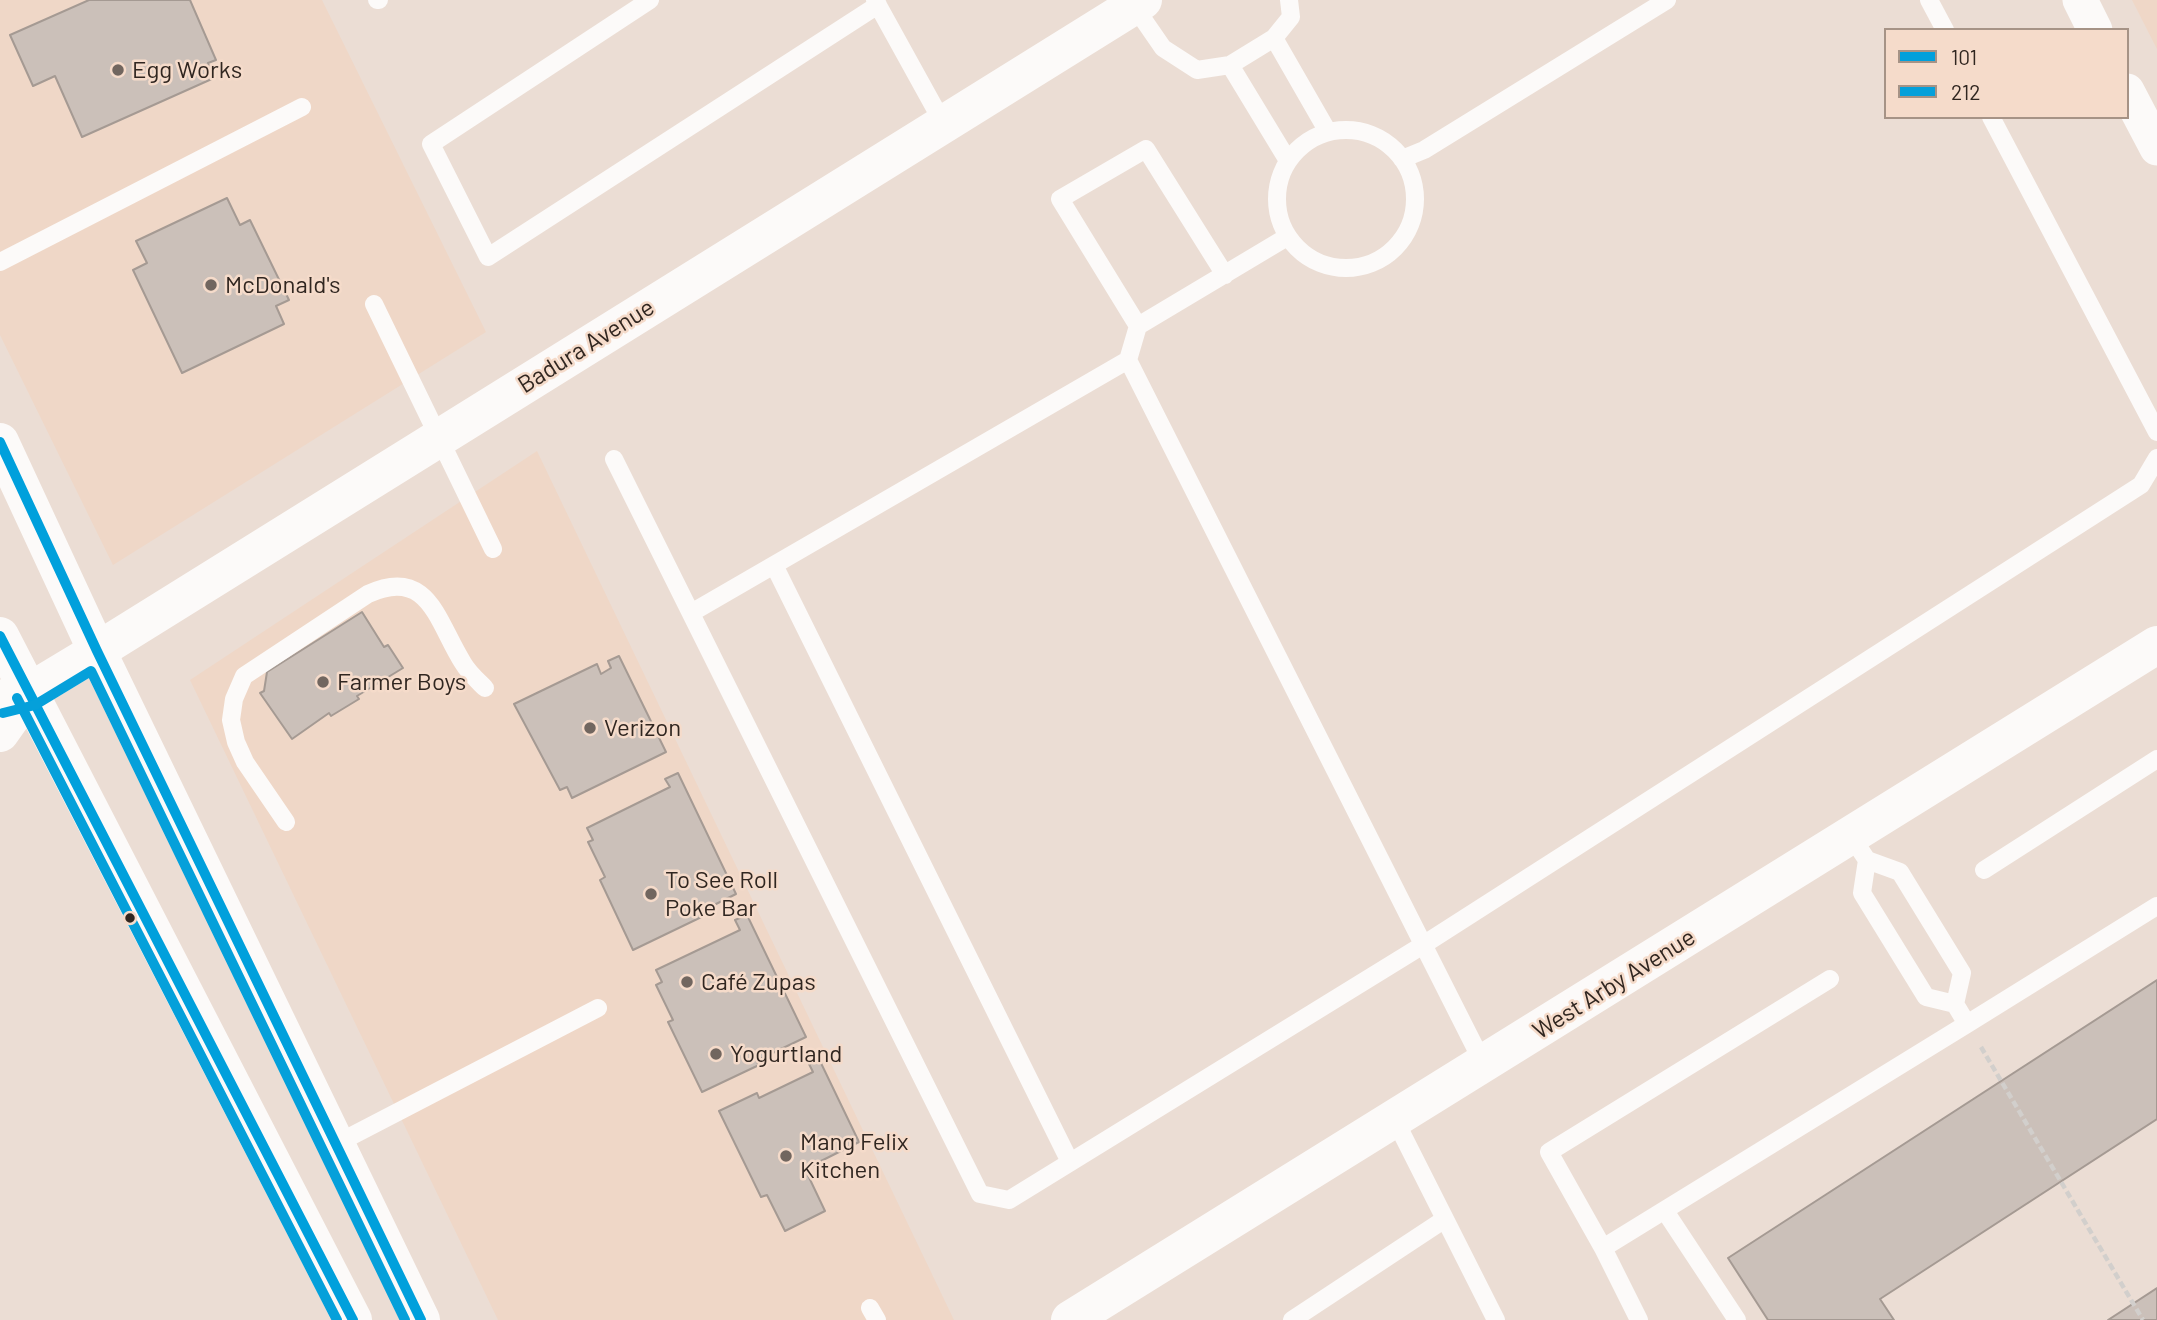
<!DOCTYPE html>
<meta charset="utf-8">
<style>
body{margin:0}
#map{position:relative;width:2157px;height:1320px;overflow:hidden;background:#ebddd4;font-family:Barlow,sans-serif}
canvas{display:block}
.legend{position:absolute;left:1884px;top:28px;width:245px;height:91px;box-sizing:border-box;background:#f5dbca;border:2px solid #a69386;margin:0;padding:9px 12px;list-style:none;font-size:21px;color:#302620}
.legend li{display:flex;align-items:center;gap:14px;height:35px}
.legend b{width:35px;border:2px solid #a69386}
</style>
<div id="map">
<canvas width="2157" height="1320"></canvas>
<ul class="legend">
<li><b style="height:9px;background:#00a0dc"></b>101</li>
<li><b style="height:9px;background:#05a0da"></b>212</li>
</ul>
</div>
<script>
const context = document.querySelector('canvas').getContext('2d');
context.lineJoin = 'round';
function fill(path, color) {
  context.fillStyle = color;
  context.fill(path, 'evenodd');
}
function strokePath(path, color, width, dash) {
  context.strokeStyle = color;
  context.lineWidth = width;
  context.lineCap = dash ? 'butt' : 'round';
  context.setLineDash(dash || []);
  context.stroke(path);
}
function write(font, color, halo, rows, align = 'center') {
  context.font = font + ' Barlow,sans-serif';
  context.lineWidth = 5;
  context.setLineDash([]);
  context.textBaseline = 'middle';
  context.strokeStyle = halo;
  context.fillStyle = color;
  for (const [text, x, y, turn = 0] of rows) {
    context.save();
    context.translate(x, y);
    context.rotate((+turn || 0) * Math.PI / 180);
    context.textAlign = isNaN(turn) ? turn : align;
    if (halo) context.strokeText(text, 0, 0);
    context.fillText(text, 0, 0);
    context.restore();
  }
}
fill(new Path2D(`
 M0 0H322L486 332 113 565 0 335Z
 M2132 0H2157V49Z
 M537 451 954 1320H498L190 680Z`), '#efd7c7');
const building = new Path2D(`
 M89 0H190L216 60 208 63 214 78 82 137 55 76 33 86 10 35Z
 M227 198 240 225 250 220 289 300 276 306 284 324 182 373 133 270 147 263 136 241Z
 M362 612 384 647 388 645 403 668 357 696 359 699 331 716 329 713 292 739 260 693 264 691 267 672Z
 M619 656 666 752 572 798 567 787 560 790 514 704 597 664 601 674 611 668 608 661Z
 M678 773 736 894 714 905 716 910 633 950 600 880 605 877 588 842 593 840 587 828 670 787 665 779Z
 M747 915 806 1037 756 1061 759 1065 702 1092 668 1022 673 1020 656 985 662 982 656 970 740 930 735 920Z
 M2157 980V1119L1880 1299 1894 1320H1768L1728 1258Z
 M819 1059 859 1142 805 1169 825 1211 785 1231 767 1195 761 1197 719 1111 757 1093 759 1098 813 1072 809 1064Z
 M2157 1288V1320H2108Z`);
fill(building, '#cbc0b9');
strokePath(building, '#a59a93', 2);
strokePath(new Path2D(`
 M1981 1047 2143 1320`), '#d2cfcc', 4.5, [7, 3.5]);
strokePath(new Path2D(`
 M377 0H379
 M650 0 431 144 488 257 878 5
 M875 0 943 123
 M1289 0 1291 17 1274 38 1328 132
 M1929 0 1945 30
 M1134 6 1163 48 1197 70 1230 65 1287 159
 M1230 65 1274 38
 M1991 117 2157 432
 M1277 199a69 69 0 1 1 138 0a69 69 0 1 1-138 0Z
 M1402 159 1424 150 1667 0
 M1287 237 1138 326 1128 360 1484 1065
 M0 262 302 107
 M374 304 493 549
 M1138 326 1060 199 1146 149 1225 275
 M614 459 980 1194 1009 1200 1423 945 2141 485 2157 458
 M774 565 1070 1162
 M691 613 1128 360
 M286 822 245 762 236 742 231 720 234 699 244 676 368 594C429 566 437 622 463 663 468 672 477 680 485 688
 M1861 851 1867 860 1900 872 1962 973 1955 1004
 M1867 860 1862 893 1926 997 1955 1004 1967 1024 2157 906
 M1984 870 2157 759
 M1395 1120 1496 1320
 M336 1144 598 1008
 M1665 1211 1737 1320
 M1603 1248 1549 1152 1830 979
 M870 1308 877 1320
 M1292 1320 1445 1219
 M1639 1320 1603 1248 1967 1024`), '#fcfaf9', 18);
strokePath(new Path2D(`
 M2080 0 2095 30
 M2127 91 2157 148`), '#fcfaf9', 35);
strokePath(new Path2D(`
 M1070 1320 2157 645`), '#fcfaf9', 38);
strokePath(new Path2D(`
 M0 699 29 692 97 651 1143 0
 M0 733 29 692`), '#fcfaf9', 38);
strokePath(new Path2D(`
 M0 442 97 651 421 1320
 M0 636 353 1320`), '#fcfaf9', 38);
strokePath(new Path2D(`
 M0 442 97 651 421 1320
 M0 636 353 1320`), '#00a0dc', 10);
strokePath(new Path2D(`
 M17 698 337 1320
 M3 713 35 705 91 671 405 1320`), '#05a0da', 10);
for (const [x, y, r, color] of [
 [118,70,7,"#71665f"],
 [211,285,7,"#71665f"],
 [323,682,7,"#71665f"],
 [590,728,7,"#71665f"],
 [651,894,7,"#71665f"],
 [130,918,6,"#302620"],
 [687,982,7,"#71665f"],
 [716,1054,7,"#71665f"],
 [786,1156,7,"#71665f"]
]) {
  const dot = new Path2D();
  dot.arc(x, y, r, 0, 2 * Math.PI);
  context.fillStyle = color;
  context.fill(dot);
  strokePath(dot, '#f5dbca', 2.5);
}
write('24px', '#302620', '#f5dbca', [
 ["Egg Works",132,70],
 ["McDonald's",225,285],
 ["Farmer Boys",337,682],
 ["Verizon",604,728],
 ["To See Roll",665,880],
 ["Poke Bar",665,908],
 ["Café Zupas",701,982],
 ["Yogurtland",730,1054],
 ["Mang Felix",800,1142],
 ["Kitchen",800,1170]
], 'left');
write('24px', '#302620', '#f5dbca', [
 ["Badura Avenue",586,346,-32],
 ["West Arby Avenue",1614,984,-32]
]);
</script>
